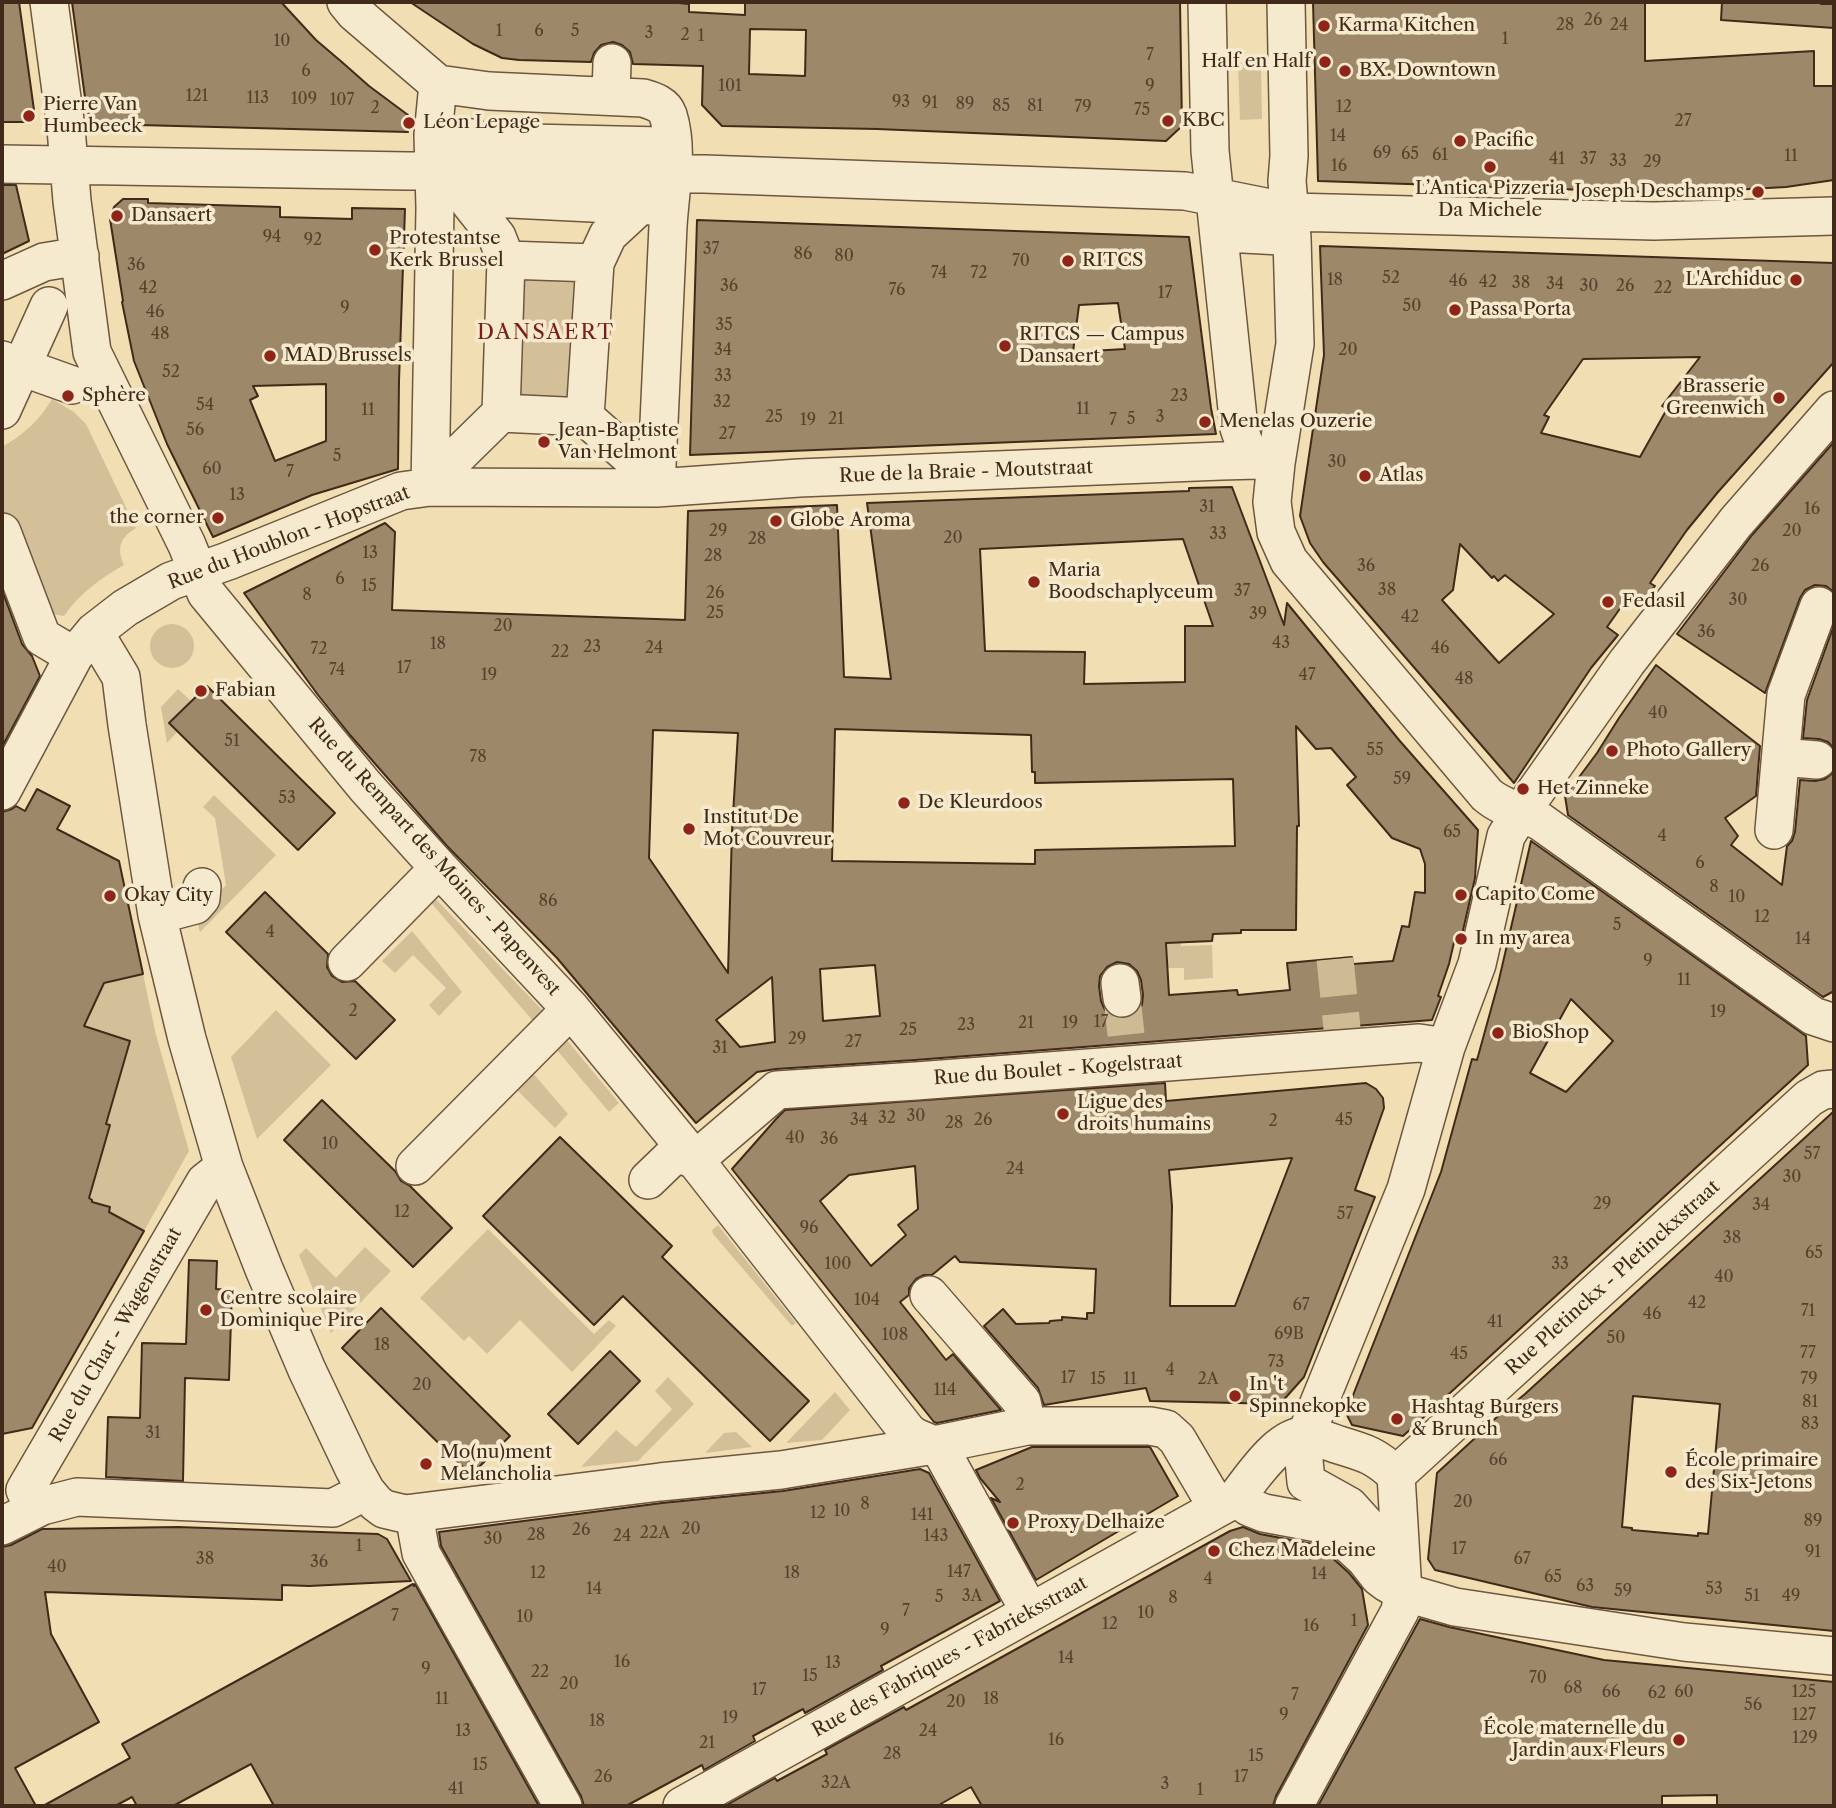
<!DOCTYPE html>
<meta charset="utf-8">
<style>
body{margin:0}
#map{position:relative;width:1836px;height:1808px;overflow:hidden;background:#f1dfb3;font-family:"Libre Caslon Text",serif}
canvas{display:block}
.frame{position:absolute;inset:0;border:4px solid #412a19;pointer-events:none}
</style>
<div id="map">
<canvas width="1836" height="1808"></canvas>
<div class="frame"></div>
</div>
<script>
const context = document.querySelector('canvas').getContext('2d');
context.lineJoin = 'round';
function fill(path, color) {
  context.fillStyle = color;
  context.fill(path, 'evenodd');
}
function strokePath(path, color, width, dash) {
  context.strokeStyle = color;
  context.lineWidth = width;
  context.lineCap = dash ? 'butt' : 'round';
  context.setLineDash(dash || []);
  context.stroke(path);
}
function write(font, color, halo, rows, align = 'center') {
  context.font = font + ' "Libre Caslon Text",serif';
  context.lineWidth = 7;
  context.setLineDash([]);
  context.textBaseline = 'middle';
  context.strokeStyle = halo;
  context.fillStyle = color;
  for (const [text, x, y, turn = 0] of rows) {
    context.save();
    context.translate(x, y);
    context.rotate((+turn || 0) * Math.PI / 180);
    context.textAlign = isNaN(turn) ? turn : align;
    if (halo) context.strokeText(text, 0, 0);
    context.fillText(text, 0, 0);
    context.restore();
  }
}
fill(new Path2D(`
 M1238 63H1261L1262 119 1240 120Z
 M510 271 588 273 584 412 505 410Z
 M52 399 74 412 86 424 136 528C120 538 116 548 124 565 101 578 79 594 64 616L42 612 2 506V447C23 435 40 420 52 399Z
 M150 646a22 22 0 1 1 44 0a22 22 0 1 1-44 0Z
 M178 689 191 701 169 723 177 732 167 743 161 707Z
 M214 795 276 855 200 932 196 916 226 885 215 818 203 807Z
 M430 893 543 1011 533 1021 426 897Z
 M412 931 462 992 439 1016 429 1005 446 988 413 955 395 973 382 961Z
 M1180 937 1181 946 1212 945 1213 978 1184 980V968H1168L1167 938Z
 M143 974 156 1035 189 1151 144 1231 109 1212 110 1207 92 1202V1200L89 1198 110 1126 106 1124 130 1041 84 1026 101 988 100 985Z
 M276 1010 331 1065 257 1139 231 1057Z
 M566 1039 619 1103 609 1112 556 1049Z
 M532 1072 568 1114 555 1128 516 1089Z
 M718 1225 796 1323 792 1326 713 1234 712 1230Z
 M488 1229 594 1334 609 1320 616 1326 572 1372 520 1320 487 1354 469 1336 464 1341 420 1298Z
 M365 1247 391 1271 331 1333 299 1255 306 1248 336 1278Z
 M668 1377 694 1404 638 1461 581 1467 616 1430 636 1447 672 1409 655 1391Z
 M835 1392 850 1410 822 1440 786 1443Z
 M736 1432 752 1447 705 1453 724 1433Z`), '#d3c099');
const building = new Path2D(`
 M2 2H19L34 110 24 122H2Z
 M72 2H281L316 40 343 63 369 86 408 115V132L100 124 87 112Z
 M410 2H668L689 4V12L745 15V2H1180L1182 126 1166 141 877 129 722 126 702 105 703 66 633 64 630 52 622 45 613 42 601 45 594 53 591 62 519 60 502 58 473 44ZM750 29 806 30 805 76 749 74Z
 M1313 2H1645V61L1814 51V86H1834V180L1786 187 1676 193 1318 181Z
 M1722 2H1821V4H1834V28L1721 20Z
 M2 185H16L29 241 2 254Z
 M123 199H148V203L280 207V217L352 219V208L405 209 399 381 398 469 312 495 213 537 167 444 134 361 122 302 123 301 110 219 114 207ZM326 384V441L275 461 250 400 258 396 253 386Z
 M697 220 1189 237 1211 408 1216 434 690 455ZM1118 303 1125 349 1073 352 1079 305Z
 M1320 246 1834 263V362L1718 492 1687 530 1650 583 1655 586 1638 608 1626 600 1607 627 1618 635 1591 668 1514 783 1323 562 1310 543 1300 516 1324 355ZM1700 357 1662 406 1667 409 1640 457 1541 433 1549 417 1544 415 1583 359ZM1460 544 1492 578 1494 576 1498 581 1505 575 1554 614 1499 663 1442 600 1453 590Z
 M1834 442V592L1826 586 1815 585 1805 590 1800 598 1765 693 1677 634 1752 535Z
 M1232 487 1284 625 1287 603 1399 740 1478 830 1475 878 1461 939 1455 938 1449 964 1438 996 1441 997 1432 1020 915 1060 776 1069 757 1072 696 1123 557 958 447 846 350 735 318 695 244 593 385 523 395 532 392 610 685 620 688 511 837 505 844 677 891 679 867 503 1189 491V488ZM1183 539 1213 626H1185V682L1084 684 1085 652 985 651 980 549ZM1296 726 1316 749 1331 748 1356 777 1347 785 1392 838 1420 849 1425 864V893L1415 892 1409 927 1402 926 1393 961 1353 964 1352 957 1287 963 1290 990 1238 995 1237 990 1169 995 1166 943 1212 941 1213 934 1241 933V930H1296L1297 826H1299ZM835 729 1031 735 1032 772H1035V783L1233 779 1235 846 1035 850V864L832 861ZM653 730 738 733 732 831 728 973 649 858ZM1117 962 1129 964 1137 971 1141 980 1143 995 1142 1005 1135 1014 1125 1019 1113 1017 1105 1010 1101 1001 1099 986 1100 976 1107 967ZM875 965 880 1016 823 1021 820 969ZM772 977 775 1042 740 1047 716 1020Z
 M2 590 22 644 32 656 40 676 2 747Z
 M1834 625V749L1828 742 1819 739 1803 738 1807 700Z
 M1656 665 1760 746 1756 796 1725 818 1738 836 1731 845 1782 885 1787 846 1792 841 1795 832 1800 780 1815 781 1825 779 1834 772V991L1823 997 1568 815 1565 796 1597 753 1619 718Z
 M207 686 335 813 298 850 169 723Z
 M37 789 70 806 57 829 119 861 143 974 104 983 84 1026 130 1041 106 1124 110 1125 89 1198 92 1200V1202L110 1207 109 1212 144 1231 32 1428 2 1434V812L12 809 16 806 25 811Z
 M1531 841 1806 1036 1808 1065 1403 1436 1352 1425 1346 1413 1441 1172 1472 1059 1477 1060 1498 984ZM1571 999 1613 1041 1566 1092 1530 1073Z
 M265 892 328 954 327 967 332 976 342 982 355 981 395 1020 356 1059 226 932Z
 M1165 1083 1166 1101 1366 1083 1376 1089 1383 1098 1384 1108 1355 1190 1375 1197 1304 1377 1280 1404 1150 1401 1146 1388 1044 1405 1038 1388 984 1326 1003 1309 1016 1324 1049 1323 1050 1321 1062 1320V1317L1087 1319V1313H1094L1096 1269 960 1262 955 1256 932 1275H924L916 1279 909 1288V1295L900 1302 946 1360 953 1354 1001 1410 937 1423 934 1422 732 1169 777 1118 785 1110ZM1292 1158 1235 1306H1170L1172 1206 1169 1170ZM915 1166 918 1209 898 1225 906 1235 871 1266 820 1201 849 1175Z
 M322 1100 395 1171 401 1181 410 1186 452 1228 413 1267 284 1140Z
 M1833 1112 1834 1631 1592 1607 1435 1570 1428 1559 1437 1473 1486 1428 1485 1427 1525 1394ZM1633 1396 1720 1404 1708 1534 1698 1533V1536L1632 1530V1528L1622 1527Z
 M560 1137 672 1246 662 1257 809 1401 770 1441 623 1296 594 1325 483 1216Z
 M189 1260 217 1261 216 1289 232 1290 229 1380 185 1378 183 1481 106 1477 108 1417 140 1418 142 1343 186 1344Z
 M381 1308 510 1436 471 1475 342 1348Z
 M610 1351 640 1381 578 1444 548 1414Z
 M1032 1447H1150L1178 1496 1036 1580 991 1498 1000 1502 980 1478 976 1470Z
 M920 1469 929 1473 1000 1601 881 1666 883 1670 805 1713 803 1709 753 1736 755 1741 704 1770 702 1765 626 1806H584L581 1796 441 1546 439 1532 662 1503 783 1491Z
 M178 1527 378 1534 387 1539 411 1581 309 1586 282 1585V1600L45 1592 51 1634 99 1722 15 1768 36 1806H2V1547L11 1545 42 1529Z
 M1243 1527 1260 1534 1318 1545 1349 1573 1362 1589 1368 1625 1276 1796 1273 1806H982L971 1787 937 1806H725L775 1778 777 1781 827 1754 825 1750 904 1707 906 1710 1230 1531Z
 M413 1584 414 1586 415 1584 539 1806H274L251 1764 173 1806H137L132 1797 115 1806H43L130 1758 122 1744Z
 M1420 1619 1449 1627 1604 1660 1834 1682V1806H1717V1795L1662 1796V1806H1318Z`);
fill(building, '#9d8869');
strokePath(building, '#412a19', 2);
strokePath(new Path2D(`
 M1335 959 1344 1048
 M1122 998 1127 1043`), '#cebb94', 37, [37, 18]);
const minor = new Path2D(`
 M49 2 66 128 72 201 92 352 187 545 206 593 365 786 439 868 571 1009 695 1160 908 1432 915 1437 934 1445 943 1454 1030 1612
 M346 2 355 13 438 84
 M1207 2 1210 151 1239 428 1246 449 1258 460
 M1286 2 1289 156 1287 181 1292 238 1295 344 1276 463 1272 502 1276 532 1289 561 1487 795C1502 808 1523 812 1541 822L1813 1016 1834 1023
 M611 96 612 63
 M441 134 472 138 485 142 662 146
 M2 164 407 171C506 169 605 175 704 174L1185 191 1290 212 1654 221 1834 216
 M470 188V203L497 237 506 260 501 413 585 417 636 462
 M470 197 653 206
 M1225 233 1281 236
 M506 260 595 263
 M2 281 44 262 80 256
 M2 360 72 385
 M2 410 49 306
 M585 417 595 263 608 235 635 210V195
 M446 467 501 413
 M430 487 435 208 433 135 438 84 489 91 643 98C653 101 664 104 668 115 679 150 670 191 668 226 664 314 660 401 656 488
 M2 532 42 637 74 656
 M94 632 121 677 127 725 157 915 187 1039 224 1167 264 1269 307 1370 354 1469 366 1491 376 1503 384 1509 405 1514 660 1482 781 1470 934 1445 1027 1426H1150L1166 1429 1177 1439 1217 1507
 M1781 757 1817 760
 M2 791 74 656 94 632 125 608 171 581 228 561 401 491 430 487 656 488 799 478 1221 461 1258 460 1276 463
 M1774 830 1786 695 1819 606
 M157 915 195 905 201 898 202 887
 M347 962 439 868
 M1120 983 1122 998
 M415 1166 571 1009
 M648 1180 676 1153 695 1160 777 1090 916 1081 1419 1043 1446 1047
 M929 1295 1022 1402 1027 1426
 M1306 1435 1406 1189 1446 1047 1477 964 1506 836 1521 812 1627 662 1736 522 1834 410
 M1303 1449 1306 1482 1349 1506 1377 1537 1386 1565
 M1396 1475 1809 1098 1823 1090 1834 1089
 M1236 1498 1249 1507 1264 1513 1328 1525 1365 1559 1379 1577 1387 1583 1403 1592 1455 1607 1684 1642 1834 1656
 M34 1509 25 1490 205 1182 224 1167
 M417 1513V1531L421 1553 563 1806
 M2 1526 42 1506 77 1497 333 1508 366 1491
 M682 1806 1236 1498C1252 1478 1280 1433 1308 1436 1318 1437 1330 1442 1339 1445 1366 1453 1376 1456 1396 1475L1403 1592 1400 1611 1294 1806`);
strokePath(minor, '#6d5740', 40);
strokePath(minor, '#f6eace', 37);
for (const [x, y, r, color] of [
 [1324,26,7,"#8f2418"],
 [1325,62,7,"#8f2418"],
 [1345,71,7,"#8f2418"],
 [29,116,7,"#8f2418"],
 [1168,121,7,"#8f2418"],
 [409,123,7,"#8f2418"],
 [1460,141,7,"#8f2418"],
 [1490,167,7,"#8f2418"],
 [1758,192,7,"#8f2418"],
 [117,216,7,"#8f2418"],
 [375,250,7,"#8f2418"],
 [1068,261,7,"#8f2418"],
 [1796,280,7,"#8f2418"],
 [1455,310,7,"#8f2418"],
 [1005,346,7,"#8f2418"],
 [270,356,7,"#8f2418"],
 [68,396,7,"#8f2418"],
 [1779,398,7,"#8f2418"],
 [1205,422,7,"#8f2418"],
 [544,442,7,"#8f2418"],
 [1365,476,7,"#8f2418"],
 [218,518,7,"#8f2418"],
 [776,521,7,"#8f2418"],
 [1034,582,7,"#8f2418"],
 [1608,602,7,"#8f2418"],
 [201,691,7,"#8f2418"],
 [1612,751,7,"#8f2418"],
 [1523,789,7,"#8f2418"],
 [904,803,7,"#8f2418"],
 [689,829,7,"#8f2418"],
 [1461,895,7,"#8f2418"],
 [110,896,7,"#8f2418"],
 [1461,939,7,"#8f2418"],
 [1498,1033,7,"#8f2418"],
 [1063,1114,7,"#8f2418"],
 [206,1310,7,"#8f2418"],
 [1235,1396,7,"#8f2418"],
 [1397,1419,7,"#8f2418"],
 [426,1464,7,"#8f2418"],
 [1671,1472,7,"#8f2418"],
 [1013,1523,7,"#8f2418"],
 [1214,1551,7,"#8f2418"],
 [1679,1740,7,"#8f2418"]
]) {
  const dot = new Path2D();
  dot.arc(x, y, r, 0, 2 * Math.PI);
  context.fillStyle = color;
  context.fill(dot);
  strokePath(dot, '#f6eace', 2.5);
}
write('16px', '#58422d', null, [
 ["26",1593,20],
 ["28",1565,25],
 ["24",1619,25],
 ["1",499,31],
 ["6",539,31],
 ["5",575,31],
 ["3",649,33],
 ["2",685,35],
 ["1",701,36],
 ["1",1505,39],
 ["10",282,41],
 ["7",1150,55],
 ["6",306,71],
 ["101",730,86],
 ["9",1150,86],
 ["121",197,96],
 ["113",258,98],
 ["109",304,99],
 ["107",342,100],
 ["93",901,102],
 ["91",930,103],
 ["89",965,104],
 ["85",1001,106],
 ["81",1035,106],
 ["79",1083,107],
 ["12",1344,107],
 ["2",375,108],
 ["75",1142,110],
 ["27",1683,121],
 ["14",1338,136],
 ["69",1382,153],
 ["65",1410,154],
 ["61",1440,155],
 ["11",1791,156],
 ["41",1557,159],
 ["37",1588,159],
 ["33",1618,161],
 ["29",1652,162],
 ["16",1339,166],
 ["94",272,237],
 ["92",313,240],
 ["37",711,249],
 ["86",803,254],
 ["80",844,256],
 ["70",1021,261],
 ["36",136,265],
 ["74",939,273],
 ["72",979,273],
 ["52",1391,278],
 ["18",1335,280],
 ["46",1458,281],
 ["42",1488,282],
 ["38",1521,283],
 ["34",1555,284],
 ["36",729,286],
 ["30",1589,286],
 ["26",1625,286],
 ["42",148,288],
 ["22",1663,288],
 ["76",897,290],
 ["17",1165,293],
 ["50",1412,306],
 ["9",345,308],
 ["46",155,312],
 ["35",724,325],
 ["48",160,334],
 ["34",723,350],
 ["20",1348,350],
 ["52",171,372],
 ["33",723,376],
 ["23",1179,396],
 ["32",722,402],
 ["54",205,405],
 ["11",1083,409],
 ["11",368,410],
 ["25",774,417],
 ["3",1160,417],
 ["21",836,419],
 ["5",1131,419],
 ["19",808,420],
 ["7",1113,420],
 ["56",195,430],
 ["27",727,434],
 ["5",337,456],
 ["30",1337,462],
 ["60",212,469],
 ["7",290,472],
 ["13",237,495],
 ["31",1207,507],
 ["16",1812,509],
 ["29",718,531],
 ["20",1792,531],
 ["33",1218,534],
 ["20",953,538],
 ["28",757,539],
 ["13",370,553],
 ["28",713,556],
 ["36",1366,566],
 ["26",1760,566],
 ["6",340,579],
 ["15",369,586],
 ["38",1387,590],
 ["37",1242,591],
 ["26",715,593],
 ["8",307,595],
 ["30",1738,600],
 ["25",715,613],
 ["39",1258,614],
 ["42",1410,617],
 ["20",503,626],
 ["36",1706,632],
 ["43",1281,643],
 ["18",438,644],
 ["23",592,647],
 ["24",654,648],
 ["46",1440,648],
 ["72",319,649],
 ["22",560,652],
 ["17",404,668],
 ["74",337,670],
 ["19",489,675],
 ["47",1307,675],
 ["48",1464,679],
 ["40",1658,713],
 ["51",232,741],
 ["55",1375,750],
 ["78",478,757],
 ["59",1402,779],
 ["53",287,798],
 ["65",1452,832],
 ["4",1662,836],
 ["6",1700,863],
 ["8",1714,887],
 ["10",1737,897],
 ["86",548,901],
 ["12",1762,917],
 ["5",1617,925],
 ["4",270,932],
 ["14",1803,939],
 ["9",1648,961],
 ["11",1684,980],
 ["2",353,1011],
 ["19",1718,1012],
 ["17",1101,1022],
 ["21",1026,1023],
 ["19",1070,1023],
 ["23",966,1025],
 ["25",908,1030],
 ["29",797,1039],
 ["27",853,1042],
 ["31",720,1048],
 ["30",916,1116],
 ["32",887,1118],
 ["34",859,1120],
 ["26",983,1120],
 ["45",1344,1120],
 ["2",1273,1121],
 ["28",954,1123],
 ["40",795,1138],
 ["36",829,1139],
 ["10",330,1144],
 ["57",1812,1154],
 ["24",1015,1169],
 ["30",1792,1177],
 ["29",1602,1204],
 ["34",1761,1205],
 ["12",402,1212],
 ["57",1345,1214],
 ["96",809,1228],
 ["38",1732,1238],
 ["65",1814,1253],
 ["100",838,1264],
 ["33",1560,1264],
 ["40",1724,1277],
 ["104",867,1300],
 ["42",1697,1303],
 ["67",1301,1305],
 ["71",1808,1311],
 ["46",1652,1314],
 ["41",1495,1322],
 ["69B",1289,1334],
 ["108",895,1335],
 ["50",1616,1338],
 ["18",382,1345],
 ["77",1808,1353],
 ["45",1459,1354],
 ["73",1276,1362],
 ["4",1170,1370],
 ["17",1068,1378],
 ["15",1098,1379],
 ["11",1130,1379],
 ["2A",1208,1379],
 ["79",1809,1379],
 ["20",422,1385],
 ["114",945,1390],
 ["81",1810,1402],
 ["83",1810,1424],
 ["31",153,1433],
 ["66",1498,1460],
 ["2",1020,1485],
 ["20",1463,1502],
 ["8",865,1504],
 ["10",842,1511],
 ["12",818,1513],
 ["141",922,1515],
 ["89",1813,1521],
 ["20",691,1529],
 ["26",581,1530],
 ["22A",655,1533],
 ["28",536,1535],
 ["24",622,1536],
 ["143",936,1536],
 ["30",493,1539],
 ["1",359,1546],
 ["17",1459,1549],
 ["91",1813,1552],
 ["38",205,1559],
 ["67",1522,1559],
 ["36",319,1562],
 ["40",57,1567],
 ["147",959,1572],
 ["12",538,1573],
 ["18",792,1573],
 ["14",1319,1574],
 ["65",1553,1577],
 ["4",1208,1579],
 ["63",1585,1586],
 ["14",594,1589],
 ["53",1714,1589],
 ["59",1623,1591],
 ["3A",972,1596],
 ["51",1752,1596],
 ["49",1791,1596],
 ["5",939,1597],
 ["8",1173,1598],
 ["7",906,1611],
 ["10",1146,1613],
 ["7",395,1616],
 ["10",525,1617],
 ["1",1354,1621],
 ["12",1110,1624],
 ["16",1311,1626],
 ["9",885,1630],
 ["14",1066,1658],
 ["16",622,1662],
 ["13",833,1663],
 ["9",426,1669],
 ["22",540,1672],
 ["15",810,1676],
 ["70",1538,1678],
 ["20",569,1684],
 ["68",1573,1688],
 ["17",759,1690],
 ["66",1611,1692],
 ["60",1684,1692],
 ["125",1804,1692],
 ["62",1657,1693],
 ["7",1295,1695],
 ["11",442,1699],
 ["18",991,1699],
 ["20",956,1702],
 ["56",1753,1705],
 ["9",1284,1715],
 ["127",1804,1715],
 ["19",730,1718],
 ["18",597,1721],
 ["13",463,1731],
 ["24",928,1731],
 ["129",1805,1738],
 ["16",1056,1740],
 ["21",707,1743],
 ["28",892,1754],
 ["15",1256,1756],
 ["15",480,1765],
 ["26",603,1777],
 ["17",1241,1777],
 ["32A",836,1783],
 ["3",1165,1784],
 ["41",456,1789],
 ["1",1200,1790]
]);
write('19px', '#412a19', '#f6eace', [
 ["Karma Kitchen",1338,26],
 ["Half en Half",1311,62,"right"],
 ["BX. Downtown",1359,71],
 ["Pierre Van",43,105],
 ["Humbeeck",43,127],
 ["KBC",1182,121],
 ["Léon Lepage",423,123],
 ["Pacific",1474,141],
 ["L’Antica Pizzeria",1490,189,"center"],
 ["Da Michele",1490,211,"center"],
 ["Joseph Deschamps",1744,192,"right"],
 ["Dansaert",131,216],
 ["Protestantse",389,239],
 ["Kerk Brussel",389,261],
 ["RITCS",1082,261],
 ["L'Archiduc",1782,280,"right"],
 ["Passa Porta",1469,310],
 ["RITCS — Campus",1019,335],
 ["Dansaert",1019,357],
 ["MAD Brussels",284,356],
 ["Brasserie",1765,387,"right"],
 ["Greenwich",1765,409,"right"],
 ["Sphère",82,396],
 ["Menelas Ouzerie",1219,422],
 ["Jean-Baptiste",558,431],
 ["Van Helmont",558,453],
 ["Atlas",1379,476],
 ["the corner",204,518,"right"],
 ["Globe Aroma",790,521],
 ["Maria",1048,571],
 ["Boodschaplyceum",1048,593],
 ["Fedasil",1622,602],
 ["Fabian",215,691],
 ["Photo Gallery",1626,751],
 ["Het Zinneke",1537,789],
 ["De Kleurdoos",918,803],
 ["Institut De",703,818],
 ["Mot Couvreur",703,840],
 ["Capito Come",1475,895],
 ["Okay City",124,896],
 ["In my area",1475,939],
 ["BioShop",1512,1033],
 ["Ligue des",1077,1103],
 ["droits humains",1077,1125],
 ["Centre scolaire",220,1299],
 ["Dominique Pire",220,1321],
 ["In 't",1249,1385],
 ["Spinnekopke",1249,1407],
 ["Hashtag Burgers",1411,1408],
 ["& Brunch",1411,1430],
 ["Mo(nu)ment",440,1453],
 ["Melancholia",440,1475],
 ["École primaire",1685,1461],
 ["des Six-Jetons",1685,1483],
 ["Proxy Delhaize",1027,1523],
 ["Chez Madeleine",1228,1551],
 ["École maternelle du",1665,1729,"right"],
 ["Jardin aux Fleurs",1665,1751,"right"]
], 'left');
write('19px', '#412a19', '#f6eace', [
 ["Rue de la Braie - Moutstraat",966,472,-2],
 ["Rue du Houblon - Hopstraat",289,538,-21],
 ["Rue du Rempart des Moines - Papenvest",434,857,48],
 ["Rue du Boulet - Kogelstraat",1058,1070,-4],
 ["Rue Pletinckx - Pletinckxstraat",1613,1278,-42],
 ["Rue du Char - Wagenstraat",116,1335,-60],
 ["Rue des Fabriques - Fabrieksstraat",950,1657,-29]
]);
context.letterSpacing = '2px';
write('21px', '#7a1f14', '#f6eace', [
 ["DANSAERT",546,333]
]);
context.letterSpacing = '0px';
</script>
